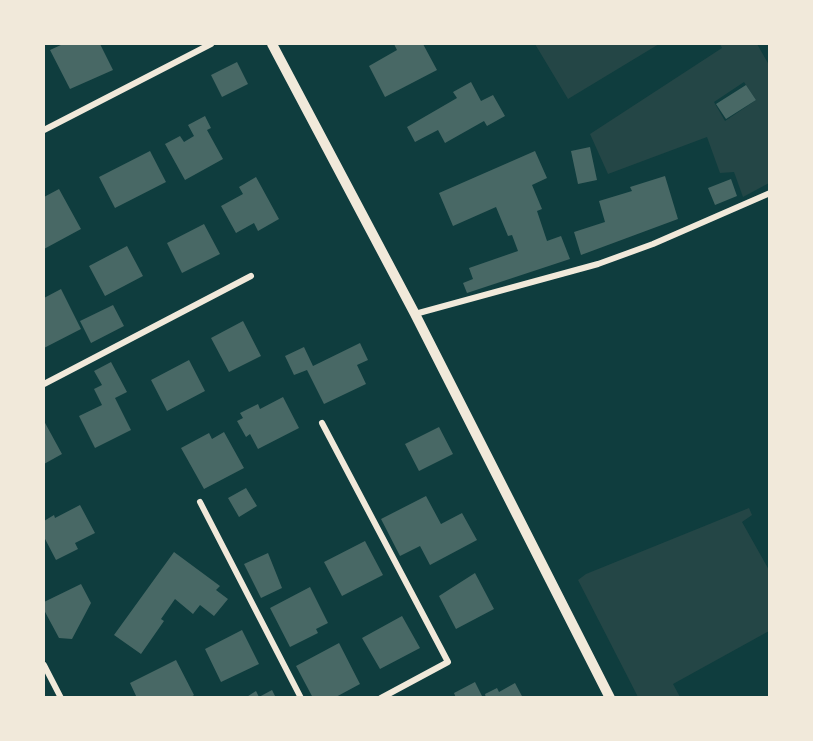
<!DOCTYPE html>
<style>
body{margin:0}
#map{position:relative;width:813px;height:741px;overflow:hidden;background:#0f3d3e;font-family:"DejaVu Sans",sans-serif}
canvas{display:block}
.frame{position:absolute;inset:0;border:45px solid #f1e9da;pointer-events:none}
</style>
<div id="map">
<canvas width="813" height="741"></canvas>
<div class="frame"></div>
</div>
<script>
const context = document.querySelector('canvas').getContext('2d');
context.lineJoin = 'round';
function fill(path, color) {
  context.fillStyle = color;
  context.fill(path, 'evenodd');
}
function strokePath(path, color, width, dash) {
  context.strokeStyle = color;
  context.lineWidth = width;
  context.lineCap = dash ? 'butt' : 'round';
  context.setLineDash(dash || []);
  context.stroke(path);
}
fill(new Path2D(`
 M535 44H659L568 99Z
 M720 44H757L769 65V183L743 197 734 172 720 173 707 137 608 174 590 134 722 48ZM744 82 756 100 725 121 714 102Z
 M749 508 752 515 742 522 769 570V631L673 684 680 697H638L578 580 586 574Z`), '#244646');
fill(new Path2D(`
 M63 44H100L113 70 70 89 50 50Z
 M394 44H423L437 70 385 97 369 66 397 50Z
 M237 62 248 84 222 97 211 75Z
 M471 82 481 101 493 95 505 116 487 126 484 121 445 143 438 130 415 142 407 127 457 98 453 92Z
 M746 85 756 100 726 119 716 104Z
 M205 116 211 128 207 130 223 159 185 180 165 144 180 136 184 142 194 136 188 125Z
 M590 147 597 180 578 184 571 151Z
 M150 151 166 182 115 208 99 177Z
 M535 151 547 178 532 185 542 209 537 211 547 241 561 236 570 259 467 293 463 283 473 279 469 268 518 251 512 235 508 236 496 207 453 226 439 193Z
 M665 176 678 219 581 255 574 232 605 222 599 201 632 191 630 187Z
 M256 177 279 219 258 231 254 223 236 233 221 206 243 194 239 187Z
 M731 179 737 196 715 205 708 188Z
 M59 189 81 229 44 249V197Z
 M204 224 220 254 182 273 167 243Z
 M127 246 143 276 105 296 89 266Z
 M61 289 81 329 44 348V298Z
 M113 305 124 326 91 343 80 321Z
 M243 321 261 356 229 372 211 338Z
 M360 343 368 360 357 365 366 384 324 404 307 370 294 375 285 356 304 347 313 366Z
 M189 360 205 391 167 411 151 380Z
 M111 362 127 392 115 398 131 430 95 448 79 416 102 405 94 389 102 385 94 371Z
 M283 397 299 428 258 449 250 434 246 437 237 421 243 418 240 413 258 404 260 409Z
 M44 421 62 454 44 464Z
 M439 427 453 454 419 471 405 444Z
 M224 432 244 468 204 489 181 448 209 433 212 439Z
 M246 488 257 506 239 517 228 498Z
 M426 496 441 524 462 513 477 540 430 565 420 546 400 556 381 519Z
 M80 505 95 533 75 543 78 549 56 560 44 537V521L54 515 55 518Z
 M365 541 383 575 342 596 324 562Z
 M174 552 220 586 216 590 228 599 214 616 200 605 193 614 175 599 161 619 164 621 141 654 114 635Z
 M268 553 282 588 261 598 244 564Z
 M475 573 494 609 456 629 439 596Z
 M81 584 91 603 72 639 59 638 44 610V602Z
 M310 587 328 623 316 629 318 633 290 647 270 608Z
 M402 616 420 648 380 669 362 638Z
 M242 630 259 664 221 682 205 649Z
 M339 643 360 684 334 698H313L296 666Z
 M176 660 194 695 190 698H137L130 683Z
 M475 682 483 698H456L454 693Z
 M515 683 523 698H486L485 694 497 688 499 692Z
 M272 690 276 698H245L256 691 259 697Z`), '#486865');
strokePath(new Path2D(`
 M44 130 211 44
 M415 314 598 264 653 244 770 193
 M44 384 251 276
 M322 423 448 662 381 698
 M200 502 301 698
 M44 665 61 698`), '#f1e9da', 6);
strokePath(new Path2D(`
 M272 44 415 314 610 698`), '#f1e9da', 10);
</script>
